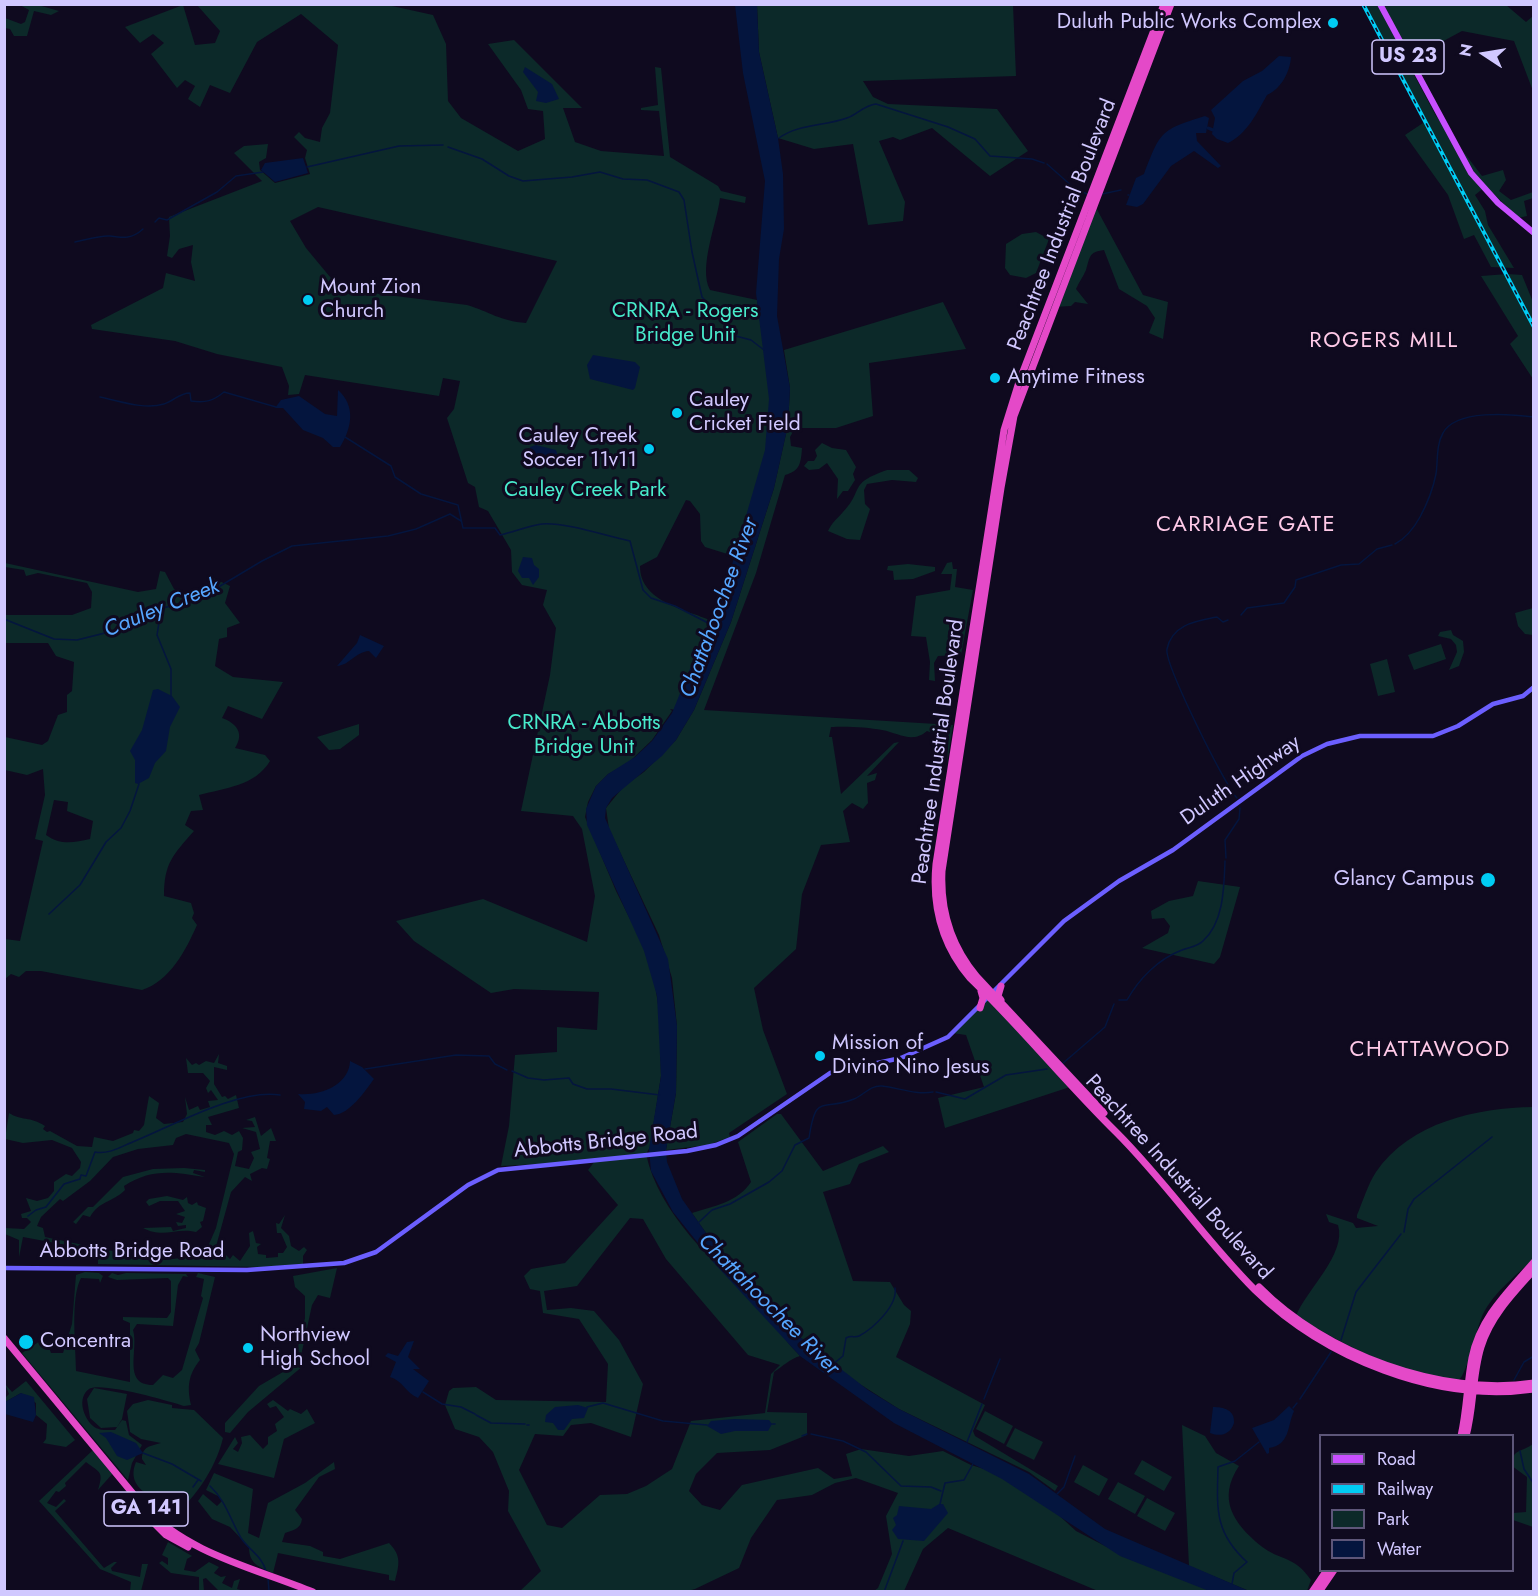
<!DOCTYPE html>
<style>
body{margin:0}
#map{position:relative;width:1538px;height:1596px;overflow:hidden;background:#0f0a1f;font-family:Jost,sans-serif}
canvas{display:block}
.frame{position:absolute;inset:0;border:6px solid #d1c8ff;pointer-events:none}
.legend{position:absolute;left:1319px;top:1434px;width:195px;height:138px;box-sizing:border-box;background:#0f0a1f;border:2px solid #5d5679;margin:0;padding:8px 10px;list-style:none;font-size:18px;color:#d1c8ff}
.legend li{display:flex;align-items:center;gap:12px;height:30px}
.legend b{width:30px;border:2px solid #5d5679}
.north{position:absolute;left:1454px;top:24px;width:60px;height:60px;-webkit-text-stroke:4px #0f0a1f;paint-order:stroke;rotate:282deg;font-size:16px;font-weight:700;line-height:24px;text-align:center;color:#d1c8ff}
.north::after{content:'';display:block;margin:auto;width:21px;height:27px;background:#d1c8ff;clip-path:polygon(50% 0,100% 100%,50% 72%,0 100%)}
</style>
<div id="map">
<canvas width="1538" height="1596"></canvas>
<div class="frame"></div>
<ul class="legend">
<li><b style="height:8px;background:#c84fff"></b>Road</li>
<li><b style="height:8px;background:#00ccf3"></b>Railway</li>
<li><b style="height:16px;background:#0c2929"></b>Park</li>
<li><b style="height:16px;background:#04153e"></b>Water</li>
</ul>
<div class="north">N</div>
</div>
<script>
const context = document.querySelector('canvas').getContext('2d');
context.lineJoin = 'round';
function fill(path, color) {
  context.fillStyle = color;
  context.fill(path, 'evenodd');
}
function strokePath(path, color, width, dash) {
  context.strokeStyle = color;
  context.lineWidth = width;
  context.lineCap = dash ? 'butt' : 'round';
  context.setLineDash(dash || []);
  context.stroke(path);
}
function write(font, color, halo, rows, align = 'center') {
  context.font = font + ' Jost,sans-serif';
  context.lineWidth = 6;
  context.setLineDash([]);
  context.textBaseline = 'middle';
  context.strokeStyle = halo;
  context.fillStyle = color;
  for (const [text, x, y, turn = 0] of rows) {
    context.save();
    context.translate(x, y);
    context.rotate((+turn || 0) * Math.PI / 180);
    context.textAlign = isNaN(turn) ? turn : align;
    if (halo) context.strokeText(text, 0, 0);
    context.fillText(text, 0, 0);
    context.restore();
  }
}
fill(new Path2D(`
 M383 4 433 15 446 44 448 101 461 118 518 151 545 139 543 111 528 109 521 90 488 44 514 40 582 108H563L575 142 601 151 664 156 659 111 641 110V108L658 105 655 67 661 68 670 157 718 186 721 191 746 197 745 203 720 198C717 223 698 268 710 290L757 300 774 420 737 557 705 547 701 541 700 514 690 501 686 500 657 557 640 566C640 602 685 609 712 621L676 710 670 709 672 711 652 740 627 764 608 774 596 786 588 802 585 817 616 891 630 919 637 927 653 970 660 1019 661 1076 650 1147 646 1154C659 1214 713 1261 756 1304 772 1320 784 1340 800 1356 790 1359 783 1366 774 1372L767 1412 807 1413V1435L770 1450 717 1453 696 1474 689 1491 702 1505 720 1510 742 1485 818 1468 834 1479 852 1476 846 1454 861 1449 909 1456 943 1451 971 1465 1001 1474 1052 1509 1076 1531 1107 1547 1216 1591H1098L948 1528 923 1549 904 1591H874L878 1588 892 1554 886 1516 898 1493 856 1478 835 1483 812 1495 777 1500 751 1538 739 1568 695 1589 684 1592 520 1591 541 1571 508 1511 509 1491 493 1452 479 1437 455 1429 445 1405 449 1391 453 1388 476 1387 496 1400 606 1402 608 1364 579 1319 543 1313 540 1291 530 1289 524 1276 531 1269 565 1263 618 1205 588 1170 595 1161 501 1166 509 1126 515 1055 557 1052V1027L597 1030 599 992 514 989 491 993 414 941 396 921 483 899 587 942 595 896 582 829 573 816 521 811 550 675 556 628 543 605 547 590 522 585 512 572 511 550 488 511 479 507 475 487 468 483 447 418 454 409 460 381 443 378 439 396 305 375 299 394 288 395 289 386 282 367 217 354 175 341 92 329 91 325 163 288 166 273 195 281 191 262 193 245 179 249 172 258 167 256 170 236 169 217 262 181 234 153 244 146 268 144 266 158 259 162 260 170 275 183 310 174 305 158 307 150 294 137 299 132 305 138 320 142 322 128 330 113 338 45 301 14 257 42 230 93 210 85 200 107 188 99 195 86 185 80 177 88 151 54 164 43 153 34 140 43 125 27 183 5 195 45 215 43 220 31 197 5ZM318 207 557 261 526 323C500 321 490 312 467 305L340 289 306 248 290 221ZM630 1218 643 1219 666 1259 748 1355 780 1365 771 1374 765 1413 691 1421 672 1469 646 1486 627 1494 600 1495 562 1528 547 1525 519 1470 535 1434 563 1436 571 1425 591 1423 631 1437 643 1384 619 1340 594 1311 571 1308 547 1310 544 1291 577 1286Z
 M20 5H38L59 11 51 15 34 11 27 36H14L10 29 5 28V18L21 24 25 22 29 10Z
 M757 5H1013L1016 76 863 81 873 97 888 104 997 109 1028 151 990 176 932 128 900 140 893 137 879 141 905 202 903 221 868 225 853 144 814 149 778 138 759 52Z
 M1366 5H1506L1526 22 1533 16V91L1514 41 1462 31 1436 45C1425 39 1413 47 1403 54L1436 116 1482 176 1503 170 1506 180 1499 191 1511 200 1533 192V198L1524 201 1527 216 1518 218 1486 186 1475 195 1485 211 1488 225 1514 268 1491 267 1474 235 1464 239 1448 195 1405 135 1426 121Z
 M1093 202 1143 295 1168 302 1163 339 1149 333 1155 318 1147 306 1119 289 1104 250C1088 252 1090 258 1086 270 1083 277 1079 282 1076 289L1088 304 1075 302 1071 306 1052 307Z
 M1036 232 1049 239 1036 273 1026 278 1010 275 1005 268 1006 244 1022 234Z
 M1508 274 1522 275 1533 302V379L1510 344 1518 336 1481 276Z
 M943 302 966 349 869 363 873 416 836 428H795L790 437 791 446 802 448C801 463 800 471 785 475L756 573 704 710 953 725 947 764 948 746 941 744V736L927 731C912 744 899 733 882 730 868 727 845 726 831 727L829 737H832L841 794 894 743 899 742 867 776 877 773 875 780 867 783 868 803 863 809 852 803 843 811 850 842 821 845 802 894 796 949 754 988 763 1030 787 1094 729 1133 730 1137 708 1145 666 1150 676 1093 677 1026 672 978 659 935 609 829 606 808 624 786 644 772 676 740 694 710 731 622 774 488 788 425 790 388 784 350Z
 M822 443 832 448 846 450 856 467 853 474 855 480 848 491H843L837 499 838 479 827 463 819 469 809 470 804 466 808 461H814L817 456 815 450Z
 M887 470H909L918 478 916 482 892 480 867 484 864 490 865 504 870 509 860 540 847 539 828 531C832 522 837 519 843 512 865 489 847 484 887 470Z
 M952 562 953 569H957L955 587 973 590 961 655 938 656 934 663 935 681 929 680 930 662 926 637 911 636 916 596 950 590 952 574H941L947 563Z
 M5 563 138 592 156 589 160 571 165 572 174 589 192 596 213 578 230 586 225 603 240 623 227 628V637L219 639 215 666 233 677 283 682 262 719 228 706 222 718C236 723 245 733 235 748L265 755 270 761C255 786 225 788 199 795L203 810 191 811 185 825 194 831C173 855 164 863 164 896L191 903 194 913 192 918 197 925C186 950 170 981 142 990L41 971H26L19 977 11 974 5 979V939L20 941 43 841 35 839 45 795 43 769 27 775 5 770V737L42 745 48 741 58 715 67 712V695L72 691 74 662 56 656 48 643H5V615H72L91 608 92 592 87 583 38 573 26 576 24 570 5 567ZM54 800 68 802 67 811 93 821 90 839C73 843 60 845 46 835Z
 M908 564 935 567V571L913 579 894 580 893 571 887 570 888 566Z
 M1533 608V635L1525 634 1518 626 1515 613Z
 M1451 630 1453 635 1463 641 1464 652 1459 666 1449 670 1457 652 1456 645 1451 639 1438 636 1440 632Z
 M1441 644 1446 659 1414 670 1408 655Z
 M1387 659 1395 692 1378 696 1370 664Z
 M359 724V735L340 749 329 750 317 737Z
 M1198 881 1240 887 1220 957 1214 964 1142 948 1168 933 1170 926 1164 918 1152 919 1151 911 1169 901 1193 896Z
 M991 997 1073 1086 945 1128 938 1098 984 1087 966 1035 952 1033Z
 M219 1054 218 1063 227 1066V1070L214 1067V1084L222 1097 225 1096 228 1099 236 1095 239 1108 208 1117 212 1125H206V1132L215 1135 224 1131 232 1135 239 1131 243 1138 242 1150 238 1152 235 1166 249 1169 254 1158 251 1152 260 1149 256 1132 242 1128 255 1127 252 1121 246 1120 255 1117 261 1136 271 1128 276 1141H270L267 1158 270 1159 267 1169 262 1168 250 1174 252 1181 245 1177 231 1192 215 1250H221L230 1259 233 1255 240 1261 250 1246 249 1233 253 1231 256 1243 261 1244 257 1247 258 1254 266 1255V1258L278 1257V1253H283L287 1247 281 1233H277L276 1223 279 1224 285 1215 281 1228 289 1236 291 1246 299 1251 304 1247 307 1250 303 1256V1264L263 1267 98 1264V1253L93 1250 23 1237 19 1257V1240L5 1234V1228L24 1229 31 1222 27 1218H22L21 1214 31 1211 26 1198 37 1201 48 1198 54 1191V1182L66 1174 72 1176 80 1168 81 1162 72 1148 52 1140 23 1143 5 1139 9 1113C21 1121 30 1116 45 1126L43 1129 47 1132 50 1131 77 1146 92 1147 94 1137 113 1141 133 1133 134 1130 139 1131 144 1125 149 1096 159 1103 156 1118 164 1124 183 1122 187 1114 185 1097 189 1110 198 1106 200 1110 210 1107 208 1101 218 1100 211 1090 208 1093 206 1088 210 1081 203 1073H188L186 1058 192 1065 196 1063 199 1065 206 1061 214 1063ZM186 1134 229 1143 234 1154 216 1228 203 1258 193 1256 192 1252 189 1257 188 1250 187 1257 166 1260 146 1258 45 1237 43 1228 37 1226 41 1217 60 1199 63 1201 90 1181 113 1157 138 1149 173 1145 176 1138Z
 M1533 1107V1259C1516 1276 1490 1295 1481 1319 1475 1334 1468 1371 1459 1380 1400 1375 1346 1346 1296 1316 1306 1290 1347 1254 1338 1225L1329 1222 1326 1214 1353 1223 1356 1228 1378 1226 1357 1218V1215C1363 1201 1368 1184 1376 1172 1410 1122 1477 1108 1533 1107Z
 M777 1114H781L823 1171 883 1146 889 1152 859 1164 850 1184 823 1192 853 1281 890 1282 904 1305 911 1311 910 1324 896 1357 985 1405 973 1431 975 1436 1058 1486 1055 1491 1029 1472 899 1409 844 1374 800 1337 743 1271 711 1240 692 1213C714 1206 738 1202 751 1182L738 1142Z
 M184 1168 205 1170V1172L194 1170 193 1173 205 1177C173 1172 152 1168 124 1186L125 1190C112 1203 100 1200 90 1217L83 1215 76 1224 73 1222 88 1207H93L123 1177 153 1169Z
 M167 1196 183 1200 187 1197 188 1203 192 1205 197 1202 198 1205 206 1208 203 1221 200 1222 202 1227 196 1232C176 1227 164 1239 143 1228L171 1227 173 1231 186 1228V1225L178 1226 176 1222 182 1223 185 1217 176 1214 185 1211 178 1201H160L149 1206 146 1202 149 1199Z
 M337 1268 330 1298 318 1295 312 1305 299 1365 303 1366 248 1412 230 1433 225 1432V1423L259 1386 283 1372 289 1366 298 1347 305 1318V1296L295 1287 293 1276Z
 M85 1272 99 1273 103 1276 100 1283 99 1279 81 1278C70 1299 76 1347 76 1371L130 1382V1323L123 1320V1317L167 1318 171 1312V1281L168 1278 117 1280 108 1277 112 1273 118 1275 126 1273 186 1274 188 1277 183 1276 178 1285 173 1326 137 1324 133 1330C139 1350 122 1385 153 1385L163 1375 173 1378 182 1370 203 1298 201 1296 204 1279 196 1277 198 1273 215 1277 199 1343 195 1350 200 1360C188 1375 187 1387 191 1405L184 1406C170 1401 99 1381 89 1389 77 1398 83 1417 93 1426 99 1431 107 1430 115 1430L122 1420 126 1421 129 1435 142 1445 132 1463 128 1480 22 1353 40 1341 47 1342 51 1353H63L72 1324 76 1275Z
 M26 1381 70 1434 75 1440 66 1447 43 1443 46 1439 47 1424 36 1415V1403L21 1393 5 1402V1398L9 1394 5 1384 12 1392Z
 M94 1388 127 1394 122 1419 117 1427 101 1428 90 1418 87 1399Z
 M148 1400 172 1405V1408L194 1410 223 1438C215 1471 193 1501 166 1523L141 1500 148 1495C135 1486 130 1477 136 1462L146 1465 142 1459C142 1446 151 1446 161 1443L141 1439 130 1432 127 1411 133 1404Z
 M273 1400 288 1411 290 1409 301 1414 307 1409 315 1423 284 1439 274 1478 218 1464 235 1437 238 1443 233 1449 238 1452 242 1443 241 1437 250 1435 263 1449 268 1444V1437L277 1431 275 1424 284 1417 276 1406 270 1408 267 1404Z
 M985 1411 1013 1426 1004 1444 976 1429Z
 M1182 1425 1205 1436 1216 1453 1239 1466C1217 1499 1233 1523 1261 1546 1280 1561 1294 1555 1311 1580L1307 1591H1249L1189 1566Z
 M1015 1428 1043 1442 1034 1460 1006 1446Z
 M1533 1444V1527L1513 1520V1513L1526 1512 1527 1477 1512 1466C1512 1448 1521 1453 1533 1444Z
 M94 1449 114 1472 98 1490C104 1471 100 1473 86 1462L65 1483 66 1486 59 1492 56 1491 47 1503 56 1507 64 1499 66 1501 55 1511 104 1568 114 1562H117L111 1568 112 1571 140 1577 142 1564H148L141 1591H130L131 1582 100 1569 39 1501Z
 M1142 1460 1172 1477 1164 1491 1134 1474Z
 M334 1462 335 1469 319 1477 295 1510 302 1519C301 1529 293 1530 285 1533L282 1542 310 1546 323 1552V1556L340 1559 389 1543C402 1556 399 1565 395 1581L389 1580V1575L278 1553 273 1573C259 1567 249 1564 249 1547L230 1527 212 1519 198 1501 203 1494 217 1506 222 1501 218 1496 206 1490 214 1473 253 1489 248 1533 259 1538 268 1503 305 1483Z
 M1083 1465 1108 1479 1099 1496 1074 1482Z
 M1118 1482 1145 1496 1135 1514 1108 1499Z
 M1147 1498 1175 1513 1165 1531 1137 1516Z
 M168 1542 192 1556 187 1559 184 1570 195 1572 209 1562 219 1567 214 1573 221 1577 226 1576 222 1583 232 1588 234 1581 240 1579 237 1589 244 1591H219L206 1578 203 1579 204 1591H199V1577L171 1573 159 1563 162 1561 168 1565V1558L162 1555Z`), '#0c2929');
fill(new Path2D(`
 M735 5H757L759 52 778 138 783 174 784 229 779 259 777 316 790 388 788 425 774 488 731 622 694 710 676 740 662 756 612 798 606 808 605 818 668 959 677 1026 676 1093 666 1150 667 1162 682 1199 711 1240 743 1271 800 1337 868 1390 899 1409 1029 1474 1105 1529 1249 1591H1209L1120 1556 1002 1479 894 1423 800 1356 714 1263 673 1212 651 1171 649 1149 661 1076 657 996 644 951 587 825 586 809 596 786 608 774 635 757 652 741 672 713 731 568 765 450 769 399 756 293 765 181 743 73Z
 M1279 56 1291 57C1290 72 1281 89 1267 95 1257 113 1247 134 1228 143L1217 139 1212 134 1215 118 1211 110 1243 81 1262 71Z
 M525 67 552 84 559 99 546 103 536 101 538 92 523 72Z
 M1205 116 1209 118 1206 133H1196L1197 141 1221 166 1218 168 1194 151 1171 166 1143 204 1137 207 1126 205 1136 178 1144 174C1161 130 1161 130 1205 116Z
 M303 158 308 173 275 182 261 170 265 163Z
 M593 355 635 362 640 367 635 388 633 390 590 379 587 365Z
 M338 390C356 406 352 428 340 447H333L323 438 303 430 283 408H275L281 400 299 396 325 414 337 416Z
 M536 445 556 450 558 456 555 465 548 467 529 462 530 447Z
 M523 557 532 558 534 565 539 569V577L533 585 529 578H522L518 571Z
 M360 635 384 646 376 658 369 651C355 652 350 665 337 666L357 643Z
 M158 689 172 696 180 707 170 727 166 751 155 763 149 778 138 784 135 783V760L130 751 142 730 153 690Z
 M350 1061 362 1067 374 1079C365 1091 350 1114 334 1115L327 1107 321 1111 304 1109 305 1102 298 1094C319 1096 349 1086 350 1061Z
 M414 1341 408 1357 420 1369H413L429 1381 418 1398C406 1393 403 1381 390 1377L396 1362 385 1356 388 1353 398 1356 407 1342Z
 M21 1393 34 1397 36 1415 33 1422 5 1414V1402Z
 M578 1405 588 1408 584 1418 572 1419 564 1430H558L553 1423 545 1422 546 1415 555 1407Z
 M1289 1406 1294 1411C1287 1427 1290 1445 1269 1448V1453L1267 1454 1252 1428 1274 1420Z
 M1213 1407C1224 1407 1235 1410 1234 1423 1230 1435 1220 1437 1210 1433Z
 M734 1419 769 1420 772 1424 768 1431H735L721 1434 707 1426 711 1421Z
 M111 1432 136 1443 143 1453 127 1460 117 1456 106 1438 99 1433Z
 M939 1504H943L948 1513 924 1541 898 1539 892 1530 896 1525 893 1518 897 1515 899 1506 931 1509Z`), '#04153e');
strokePath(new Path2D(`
 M779 138C798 124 825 126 847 118 857 115 864 105 876 104L948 127 975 139 990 156 1032 159 1044 163
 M448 147 482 159 509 176 523 181 572 177 600 172 623 179 647 180 679 192 684 200 692 252 702 297 721 317 732 335 751 340 764 350
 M1047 164 1074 188 1087 194
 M307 167 399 146 443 145
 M1102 194 1121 190
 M1128 195H1129
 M155 222 159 218 167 220 217 192 236 176 263 172
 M75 242C86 240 100 235 110 236 124 238 132 239 143 229
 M1533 370 1534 371
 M100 397C120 401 144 410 164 404 174 401 179 393 190 393L191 401C206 403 213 401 224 392L276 407
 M345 437 391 466 395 477 421 494 458 505 463 528H495L500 535C514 532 528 526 542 524 565 522 606 536 630 541L643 590 651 598 675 606 710 624
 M1395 544C1406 538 1414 528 1420 517 1427 504 1433 489 1436 474 1438 461 1436 445 1443 433 1456 409 1511 414 1534 417
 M161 610 157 635 171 669V696
 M1241 615 1247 608 1284 603 1295 587 1296 580 1341 565 1359 564 1377 549 1392 545
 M4 619 54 639 77 640 113 631 152 611 200 598 262 561 292 546 388 536 416 529 450 514 461 521
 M1228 620 1223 622 1217 617C1197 621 1172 624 1167 649 1164 663 1225 786 1237 798
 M1226 858 1225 840 1239 819 1240 808
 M49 914 80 885 106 842 121 828 130 811 139 784
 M1119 1000H1127C1139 979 1158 959 1182 950 1189 947 1197 947 1203 941 1224 922 1224 887 1225 861
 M1062 1064 1105 1027 1114 1004
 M365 1069 456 1055 489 1056 495 1064 507 1070
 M512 1071 528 1078 544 1080 569 1078 573 1084 587 1089H611L660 1095
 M936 1092 965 1099 1006 1075 1047 1069
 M28 1216 36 1210 46 1207 64 1184 80 1179 81 1175 86 1176 95 1152C109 1155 122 1146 135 1141 172 1126 240 1088 280 1095
 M698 1223 712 1210 730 1204 769 1182 782 1171 795 1145 809 1138C816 1092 821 1112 854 1099 864 1095 870 1085 882 1086 899 1088 916 1095 933 1092
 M1404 1232 1408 1209 1414 1199 1492 1137
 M1341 1340 1356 1292 1401 1234
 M832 1365 843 1356 846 1338C852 1335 854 1338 859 1336 874 1328 898 1305 895 1288
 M1514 1380 1524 1362 1534 1356
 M423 1392 442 1404 461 1407 475 1414
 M984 1399 1000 1359
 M1300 1399 1331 1352
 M587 1407 603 1403 663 1421 707 1425
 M1293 1408 1297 1403
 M476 1415 491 1423 525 1424
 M772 1424H775
 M527 1425H529
 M811 1434 843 1441 866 1452 901 1486 931 1487 941 1491
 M802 1436 807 1434
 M967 1442 982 1404
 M1520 1451 1524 1469 1534 1484
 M143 1453 172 1464 201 1481
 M210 1486C226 1501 230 1519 241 1538 249 1550 262 1556 266 1571
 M193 1487 198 1480
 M1057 1494 1064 1487 1075 1456
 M940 1504 945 1483 964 1480 974 1462
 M268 1578 269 1592
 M1232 1584 1234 1573 1247 1562C1214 1532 1217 1508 1218 1467L1235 1461 1259 1442
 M884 1592 903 1541`), '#04153e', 1.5);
strokePath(new Path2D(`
 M1208 128 1213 130`), '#04153e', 3);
strokePath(new Path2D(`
 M4 1268 247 1270 344 1263 376 1252 468 1185 498 1170 687 1151 716 1145 738 1136 830 1073 901 1058 948 1037 1064 921 1119 881 1173 850 1302 756 1327 744 1360 736H1433L1458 726 1493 704 1523 696 1534 687`), '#6c5fff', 4.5);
strokePath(new Path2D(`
 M1380 4 1471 173 1498 203 1534 233`), '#c84fff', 6);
strokePath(new Path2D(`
 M1164 4 1019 382 1004 430 936 864C932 905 942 945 970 978 1021 1027 1066 1083 1117 1133 1166 1182 1206 1241 1255 1290 1325 1358 1436 1403 1534 1389
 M1001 1000 998 996 1001 986
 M980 1008 983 998 981 991
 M1104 1113 977 977C951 946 940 912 942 871L1001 488 1014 416 1171 4
 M1259 1287C1325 1354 1441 1397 1534 1383
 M4 1338 144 1507C188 1554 255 1568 313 1592
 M1461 1436C1467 1410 1467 1384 1472 1358 1480 1318 1508 1292 1534 1262
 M1466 1436C1474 1407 1472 1376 1481 1347 1490 1317 1513 1293 1534 1270
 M145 1514 166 1535 188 1547
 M1312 1592 1327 1570
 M1319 1592 1334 1570`), '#e449c8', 7);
const rail = new Path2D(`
 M1363 4 1534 327`);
strokePath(rail, '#00ccf3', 4);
strokePath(rail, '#0f0a1f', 1.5, [4.5]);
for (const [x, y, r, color] of [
 [1333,23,6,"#00ccf3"],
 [308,300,6,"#00ccf3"],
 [995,378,6,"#00ccf3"],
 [677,413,6,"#00ccf3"],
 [649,449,6,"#00ccf3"],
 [1488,880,8,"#00ccf3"],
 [820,1056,6,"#00ccf3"],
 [26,1342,8,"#00ccf3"],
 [248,1348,6,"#00ccf3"]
]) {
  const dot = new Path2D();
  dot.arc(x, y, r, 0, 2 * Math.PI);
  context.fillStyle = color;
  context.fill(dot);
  strokePath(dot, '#0f0a1f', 2);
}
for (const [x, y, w] of [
 [1408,57,72],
 [146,1509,84]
]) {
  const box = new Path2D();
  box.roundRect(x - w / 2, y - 17, w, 34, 4.5);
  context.fillStyle = '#0f0a1f';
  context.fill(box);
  strokePath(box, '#d1c8ff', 1.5);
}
write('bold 20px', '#d1c8ff', null, [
 ["US 23",1408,57],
 ["GA 141",146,1509]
]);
write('21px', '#d1c8ff', '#0f0a1f', [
 ["Duluth Public Works Complex",1321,23,"right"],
 ["Mount Zion",320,288],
 ["Church",320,312],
 ["Anytime Fitness",1007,378],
 ["Cauley",689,401],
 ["Cricket Field",689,425],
 ["Cauley Creek",637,437,"right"],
 ["Soccer 11v11",637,461,"right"],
 ["Glancy Campus",1474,880,"right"],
 ["Mission of",832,1044],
 ["Divino Nino Jesus",832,1068],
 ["Northview",260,1336],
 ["High School",260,1360],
 ["Concentra",40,1342]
], 'left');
write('21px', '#d1c8ff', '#0f0a1f', [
 ["Peachtree Industrial Boulevard",1063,225,-69],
 ["Peachtree Industrial Boulevard",939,752,-82],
 ["Duluth Highway",1241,781,-35],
 ["Abbotts Bridge Road",606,1142,-6],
 ["Peachtree Industrial Boulevard",1178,1178,48],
 ["Abbotts Bridge Road",132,1252]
]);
write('21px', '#48ebcc', '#0f0a1f', [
 ["CRNRA - Rogers",685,312],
 ["Bridge Unit",685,336],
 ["Cauley Creek Park",585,491],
 ["CRNRA - Abbotts",584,724],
 ["Bridge Unit",584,748]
]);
context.letterSpacing = '1.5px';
write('22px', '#ffcae8', '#0f0a1f', [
 ["ROGERS MILL",1384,342],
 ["CARRIAGE GATE",1246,526],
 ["CHATTAWOOD",1430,1051]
]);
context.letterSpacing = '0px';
write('italic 22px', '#56a6ff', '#0f0a1f', [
 ["Chattahoochee River",720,608,-70],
 ["Cauley Creek",162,609,-22],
 ["Chattahoochee River",768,1305,45]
]);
</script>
